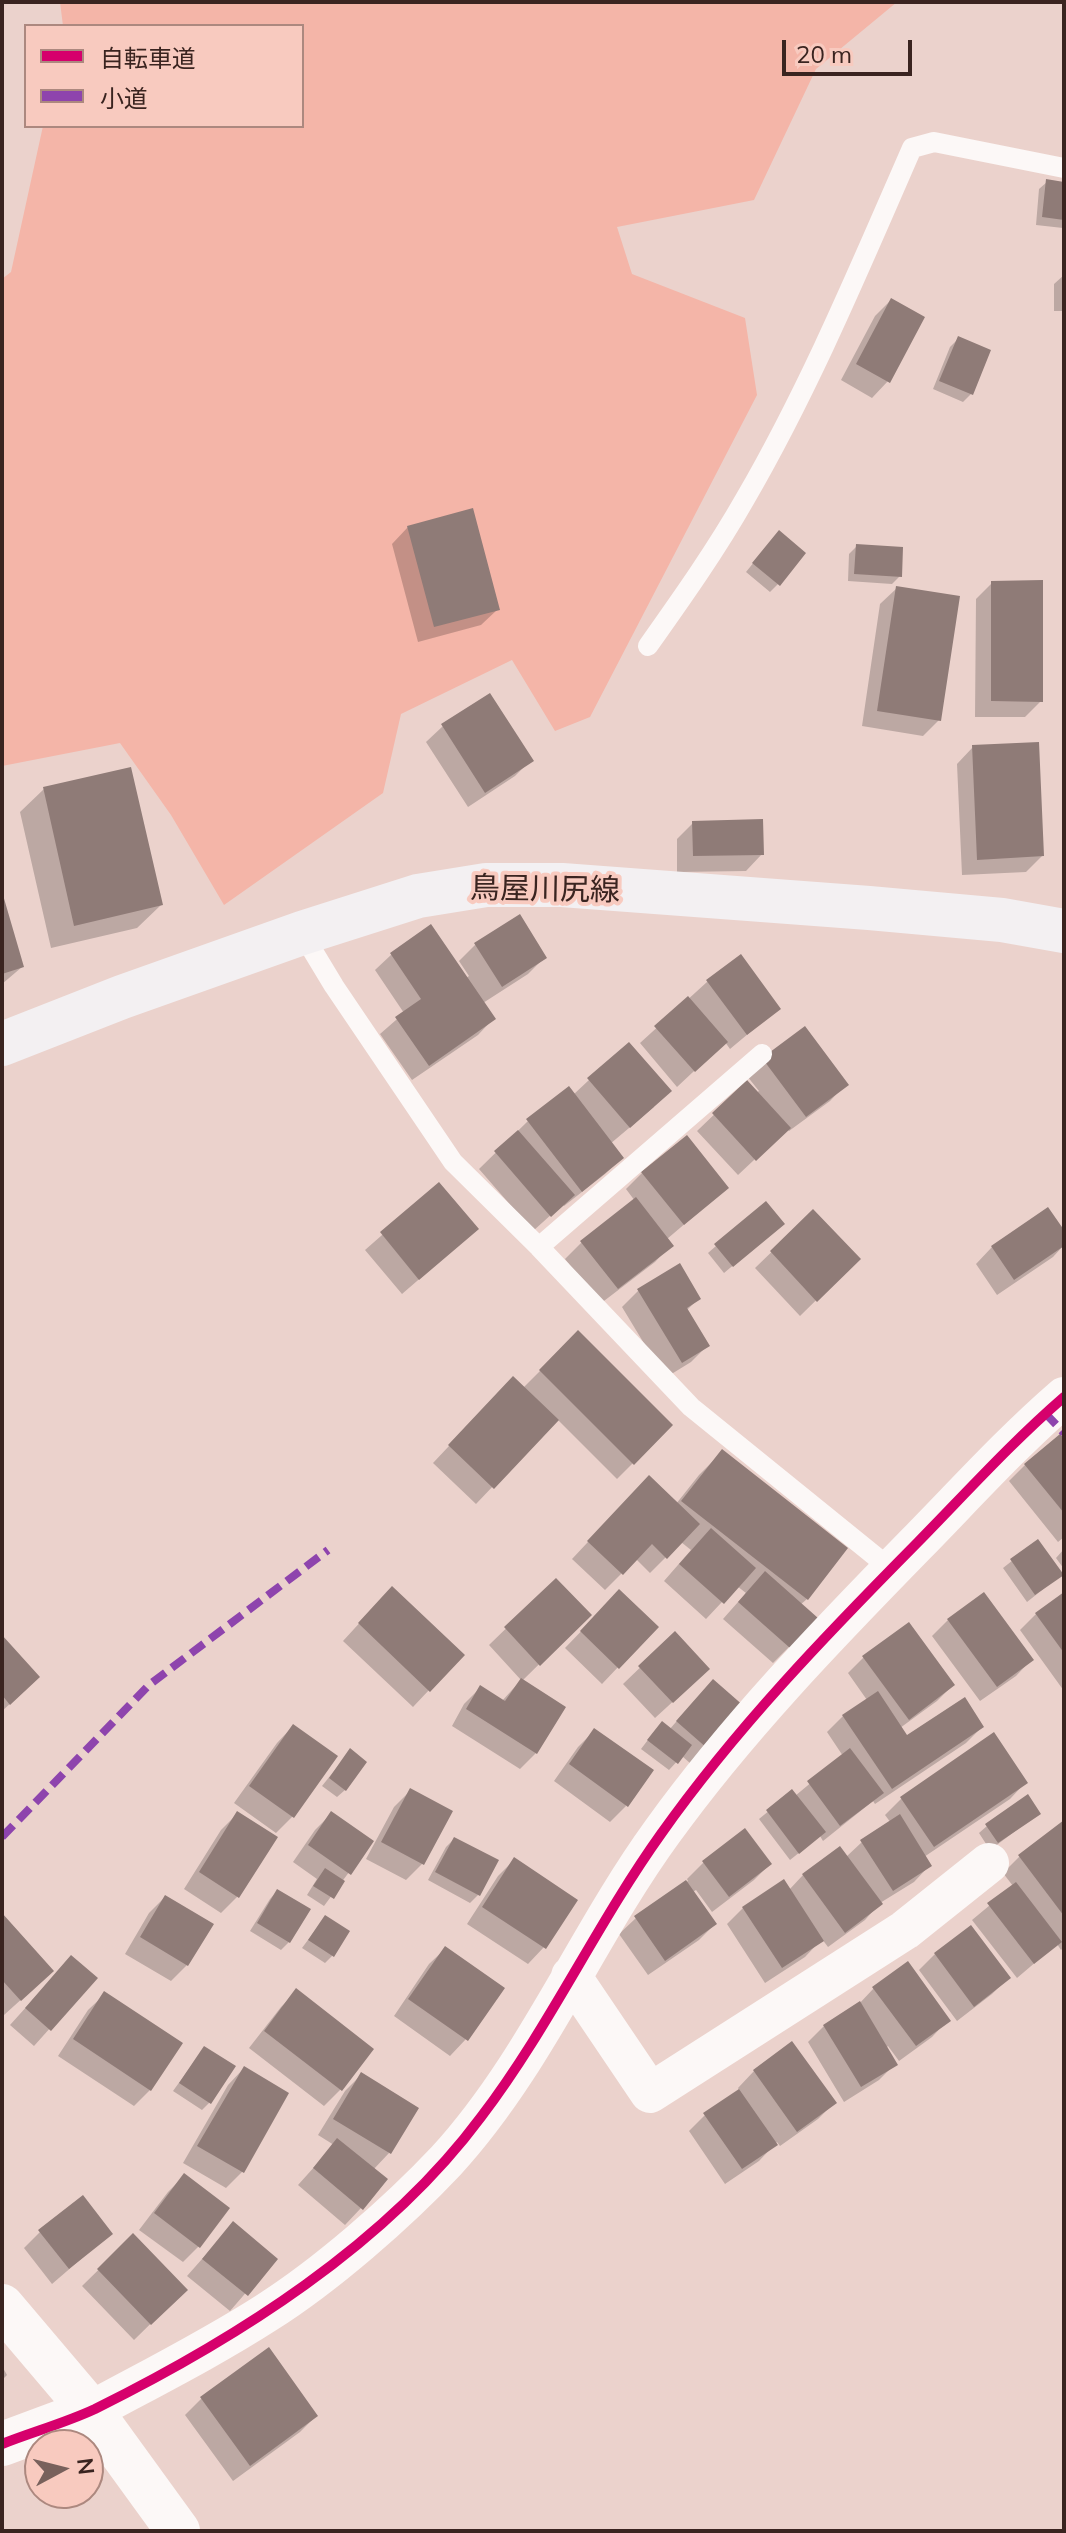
<!DOCTYPE html>
<meta charset="utf-8">
<style>
body{margin:0}
#map{position:relative;width:1066px;height:2533px;overflow:hidden;background:#ebd2cc;font-family:Mulish,"Noto Sans JP",sans-serif}
canvas{display:block}
.frame{position:absolute;inset:0;border:4px solid #3a2420;pointer-events:none}
.legend{position:absolute;left:24px;top:24px;width:280px;height:104px;box-sizing:border-box;background:#f8cabf;border:2px solid #ac887f;margin:0;padding:10px 14px;list-style:none;font-size:24px;color:#3a2420}
.legend li{display:flex;align-items:center;gap:16px;height:40px}
.legend b{width:40px;border:2px solid #ac887f}
.north{position:absolute;left:24px;top:2429px;width:80px;height:80px;box-sizing:border-box;background:#f8cabf;border:2px solid #ac887f;border-radius:50%;rotate:83deg;font-size:22px;font-weight:700;line-height:32px;text-align:center;color:#3a2420}
.north::after{content:'';display:block;margin:auto;width:28px;height:36px;background:#78615c;clip-path:polygon(50% 0,100% 100%,50% 72%,0 100%)}
.scale{position:absolute;left:782px;top:40px;width:130px;height:36px;box-sizing:border-box;border:4px solid #3a2420;border-top:0;padding-left:10px;font-size:24px;line-height:28px;white-space:nowrap;color:#3a2420;-webkit-text-stroke:6px #f8cabf;paint-order:stroke}
</style>
<div id="map">
<canvas width="1066" height="2533"></canvas>
<div class="frame"></div>
<ul class="legend">
<li><b style="height:10px;background:#d6006c"></b>自転車道</li>
<li><b style="height:10px;background:#8e44ad"></b>小道</li>
</ul>
<div class="north">N</div>
<div class="scale">20 m</div>
</div>
<script>
const context = document.querySelector('canvas').getContext('2d');
context.lineJoin = 'round';
function fill(path, color) {
  context.fillStyle = color;
  context.fill(path, 'evenodd');
}
function strokePath(path, color, width, dash) {
  context.strokeStyle = color;
  context.lineWidth = width;
  context.lineCap = dash ? 'butt' : 'round';
  context.setLineDash(dash || []);
  context.stroke(path);
}
function write(font, color, halo, rows, align = 'center') {
  context.font = font + ' Mulish,"Noto Sans JP",sans-serif';
  context.lineWidth = 8;
  context.setLineDash([]);
  context.textBaseline = 'middle';
  context.strokeStyle = halo;
  context.fillStyle = color;
  for (const [text, x, y, turn = 0] of rows) {
    context.save();
    context.translate(x, y);
    context.rotate((+turn || 0) * Math.PI / 180);
    context.textAlign = isNaN(turn) ? turn : align;
    if (halo) context.strokeText(text, 0, 0);
    context.fillText(text, 0, 0);
    context.restore();
  }
}
fill(new Path2D(`
 M60 2H897L816 69 754 200 617 227 632 274 745 318 757 395 590 717 555 731 512 660 401 714 383 793 224 905 171 815 120 743 2 766V279L11 272 43 126H302V26H63Z`), '#f4b5a8');
fill(new Path2D(`
 M1047 182 1064 184 1063 228 1036 225 1039 189Z
 M1064 275V311H1054V284Z
 M891 300 888 381 872 398 841 380 875 316Z
 M958 339 971 394 963 402 933 389 950 347Z
 M408 527 498 609 481 625 418 642 392 544Z
 M771 541 778 584 770 592 746 572Z
 M857 546 900 576 892 584 848 581 849 554Z
 M992 583 1041 701 1025 717H975L976 599Z
 M897 588 939 720 923 736 862 726 880 604Z
 M443 726 531 760 515 776 468 807 426 742Z
 M973 747 1042 856 1026 872 962 875 957 764Z
 M44 789 161 905 137 928 51 948 20 812Z
 M693 823 762 854 746 871 677 872V839Z
 M2 900 22 967 2 984Z
 M475 945 544 958 528 974 483 1003 494 1018 478 1035 412 1080 380 1034 404 1013 375 970 392 954 466 978 469 976 459 961Z
 M740 957 779 1008 730 1049 725 1042 677 1087 640 1043 707 982Z
 M763 1060 846 1084 830 1101 789 1131 787 1129 738 1175 697 1131 747 1083 756 1093 759 1091 747 1076Z
 M589 1080 654 1107 610 1144 621 1158 605 1174 564 1206 563 1204 533 1231 479 1169 528 1121 573 1095Z
 M642 1173 727 1188 667 1239 671 1245 655 1262 600 1304 565 1259 581 1243 635 1201 626 1189Z
 M439 1185 477 1229 402 1294 365 1250Z
 M813 1212 858 1259 800 1316 755 1268Z
 M774 1231 724 1273 708 1253 716 1246Z
 M1064 1233V1245L1053 1257 997 1295 976 1264 992 1247Z
 M638 1291 698 1299 686 1311 707 1346 691 1362 665 1378 622 1307Z
 M578 1333 671 1425 617 1479 557 1419 476 1504 433 1463 497 1395 523 1388Z
 M1064 1442V1537L1058 1542 1009 1481 1025 1465Z
 M722 1452 807 1599 800 1605 789 1647 773 1663 723 1619 746 1593 737 1586 706 1619 664 1581 691 1550 681 1542 650 1573 636 1559 605 1590 572 1559 633 1494 676 1504 699 1475Z
 M1037 1541 1061 1575 1027 1602 1003 1568Z
 M1064 1549V1569L1056 1558Z
 M556 1580 589 1615 522 1681 536 1753 520 1769 452 1726 464 1704 480 1688 502 1701 521 1680 489 1645Z
 M619 1592 656 1627 602 1684 565 1648Z
 M1064 1594V1691L1020 1630 1036 1614Z
 M376 1605 462 1655 413 1707 343 1641Z
 M948 1620 1032 1659 1016 1676 980 1701 932 1636Z
 M675 1634 691 1685 655 1718 623 1684Z
 M2 1638 22 1693 2 1711Z
 M864 1657 953 1685 937 1701 900 1728 906 1738 982 1727 966 1743 875 1804 873 1801 823 1841 820 1836 790 1860 759 1819 792 1792 795 1796 843 1756 827 1732 843 1716 867 1700 848 1673Z
 M697 1698 742 1707 691 1764 682 1756 669 1770 641 1749 654 1732 669 1730Z
 M293 1726 335 1756 292 1817 276 1833 234 1803 277 1743Z
 M595 1730 626 1806 610 1822 554 1781 578 1747Z
 M350 1751 345 1790 337 1797 322 1786Z
 M1026 1782 1010 1799 924 1857 930 1865 914 1882 880 1903 865 1920 828 1947 822 1939 805 1957 765 1983 727 1924 743 1908 789 1890 803 1875 846 1857 862 1842 891 1823 885 1815 901 1799Z
 M410 1791 422 1864 406 1880 366 1859 394 1807Z
 M237 1814V1897L221 1913 184 1889 221 1830Z
 M331 1814 372 1841 324 1906 307 1895 317 1879 293 1862 315 1830Z
 M1038 1814 990 1850 979 1833 987 1826Z
 M1064 1822V1947L1061 1950 1057 1944 1017 1978 972 1920 1013 1886 1003 1873 1019 1857Z
 M744 1831 770 1864 754 1880 712 1912 696 1890 693 1892 715 1924 699 1940 648 1975 619 1934 636 1918 688 1881 687 1879 703 1863Z
 M454 1839 478 1895 470 1903 428 1880 446 1847Z
 M514 1860 544 1947 528 1964 467 1924 498 1876Z
 M277 1891 289 1942 281 1950 250 1931 270 1899Z
 M165 1897 187 1965 171 1981 125 1954 149 1913Z
 M2 1916 35 1987 4 2015 2 2013Z
 M325 1917 332 1956 325 1963 302 1948Z
 M446 1948 466 2039 450 2056 394 2016 429 1964Z
 M935 1954 1008 1978 992 1994 957 2021 919 1970Z
 M56 1974 95 1978 34 2046 10 2025Z
 M874 1988 948 2020 932 2037 899 2061 888 2046 886 2048 895 2064 879 2080 844 2102 808 2042 824 2026 858 2005Z
 M297 1991 372 2049 340 2090 324 2106 249 2048 281 2007Z
 M105 1994 150 2090 134 2106 58 2056 88 2010Z
 M792 2044 834 2103 818 2119 780 2146 777 2142 759 2161 725 2184 689 2131 705 2115 740 2091 738 2088 754 2071Z
 M204 2048 210 2102 202 2110 173 2091Z
 M244 2068 242 2172 226 2188 183 2163 228 2085Z
 M361 2075 389 2153 373 2170 361 2208 345 2225 298 2185 334 2145 318 2135 345 2091Z
 M184 2176 199 2246 183 2262 139 2230 168 2192Z
 M233 2224 275 2259 230 2311 187 2276Z
 M40 2232 110 2234 52 2284 24 2248Z
 M133 2236 185 2290 134 2340 82 2286Z
 M268 2349 316 2416 300 2432 233 2481 185 2415 201 2399Z
 M2 2366 7 2375 2 2380Z`), '#0003');
fill(new Path2D(`
 M1046 179 1064 182V220L1042 217Z
 M891 298 925 317 890 383 856 364Z
 M958 336 991 350 973 395 939 381Z
 M473 508 500 610 434 627 407 526Z
 M779 530 806 553 780 586 752 563Z
 M856 544 903 547 902 577 854 574Z
 M1043 580V702L991 701V581Z
 M896 586 960 596 941 721 877 711Z
 M490 693 534 761 485 793 441 724Z
 M1039 742 1044 856 977 860 972 745Z
 M131 767 163 905 74 926 43 787Z
 M763 819 764 855 693 856 692 821Z
 M3 895 24 967 2 974V896Z
 M520 914 547 958 502 987 474 943Z
 M431 924 496 1019 429 1066 395 1017 421 999 390 953Z
 M741 954 781 1009 747 1035 706 980Z
 M688 996 728 1042 695 1072 654 1026Z
 M805 1026 849 1085 806 1117 762 1058Z
 M629 1042 672 1091 630 1128 587 1078Z
 M747 1080 791 1128 756 1161 712 1113Z
 M569 1086 624 1158 582 1192 526 1119Z
 M518 1130 575 1195 551 1217 494 1151Z
 M687 1135 729 1188 684 1225 641 1172Z
 M439 1182 479 1229 419 1280 380 1232Z
 M636 1197 674 1246 618 1289 580 1241Z
 M766 1201 785 1224 733 1267 714 1244Z
 M1048 1207 1064 1230V1246L1014 1280 991 1246Z
 M813 1209 861 1259 817 1302 770 1251Z
 M680 1263 701 1299 687 1308 710 1346 682 1363 637 1289Z
 M578 1330 673 1425 634 1465 539 1370Z
 M513 1376 559 1420 494 1489 448 1445Z
 M1060 1434 1064 1438V1513L1024 1464Z
 M722 1449 848 1548 808 1600 681 1501Z
 M649 1475 700 1524 667 1559 652 1544 623 1575 587 1541Z
 M711 1528 756 1568 724 1604 679 1564Z
 M1038 1539 1064 1575 1035 1595 1010 1559Z
 M765 1571 818 1618 790 1648 738 1602Z
 M556 1578 592 1615 540 1666 504 1627Z
 M392 1586 465 1655 430 1692 358 1623Z
 M619 1589 659 1627 619 1669 580 1631Z
 M984 1592 1034 1660 997 1687 947 1619Z
 M1064 1592V1653L1035 1613Z
 M909 1622 955 1685 909 1720 862 1656Z
 M675 1631 710 1669 673 1703 638 1666Z
 M2 1635 40 1677 10 1705 2 1695Z
 M521 1678 566 1707 537 1754 466 1709 480 1685 505 1701Z
 M713 1679 745 1707 708 1749 676 1721Z
 M878 1691 907 1735 965 1697 984 1727 892 1789 842 1715Z
 M662 1721 692 1745 678 1764 647 1740Z
 M293 1724 338 1756 294 1818 249 1786Z
 M594 1728 654 1770 628 1807 569 1764Z
 M994 1732 1028 1783 934 1847 900 1797Z
 M350 1748 367 1762 346 1791 329 1778Z
 M850 1748 884 1793 840 1826 807 1781Z
 M410 1788 453 1811 424 1865 381 1842Z
 M792 1789 826 1832 799 1854 766 1810Z
 M1028 1794 1041 1814 998 1843 985 1824Z
 M237 1811 278 1837 239 1898 199 1872Z
 M331 1811 374 1841 351 1875 308 1845Z
 M900 1814 932 1866 893 1891 860 1840Z
 M1064 1820V1916L1018 1855Z
 M745 1828 772 1864 729 1897 702 1861Z
 M454 1837 499 1860 480 1896 435 1872Z
 M840 1846 883 1904 845 1933 802 1874Z
 M514 1857 578 1900 546 1949 482 1907Z
 M325 1868 345 1881 334 1899 313 1886Z
 M784 1879 824 1941 782 1968 742 1907Z
 M686 1880 717 1924 665 1961 634 1916Z
 M1016 1882 1062 1942 1034 1964 987 1903Z
 M277 1889 311 1909 290 1943 257 1923Z
 M165 1895 214 1924 188 1966 140 1937Z
 M2 1913 54 1971 21 2001 2 1980Z
 M325 1915 350 1931 334 1957 308 1940Z
 M971 1925 1011 1978 974 2007 934 1953Z
 M445 1946 505 1988 468 2041 408 1999Z
 M71 1955 98 1978 51 2031 25 2008Z
 M908 1961 951 2021 916 2046 872 1987Z
 M296 1988 374 2049 342 2091 264 2031Z
 M104 1991 183 2043 151 2091 73 2039Z
 M860 2001 898 2065 861 2087 823 2025Z
 M792 2041 837 2103 797 2132 753 2070Z
 M204 2046 236 2066 211 2104 179 2083Z
 M244 2066 289 2093 244 2173 197 2146Z
 M361 2072 419 2108 391 2154 333 2119Z
 M739 2089 778 2145 742 2169 703 2113Z
 M337 2138 388 2179 363 2210 313 2168Z
 M184 2173 230 2208 200 2248 154 2213Z
 M83 2195 113 2234 69 2269 38 2230Z
 M233 2221 278 2259 248 2296 202 2259Z
 M133 2233 188 2290 151 2325 97 2269Z
 M269 2347 318 2416 250 2466 200 2397Z`), '#8f7b77');
strokePath(new Path2D(`
 M648 646C682 598 716 550 745 499 810 387 860 267 912 148L934 142 1064 168
 M302 933 334 986 453 1162 539 1247 691 1407 891 1569
 M539 1247 762 1054`), '#fcf8f7', 20);
strokePath(new Path2D(`
 M571 1976 650 2093 905 1930 989 1863
 M91 2411C150 2379 210 2349 266 2313 326 2275 397 2213 446 2161 535 2064 585 1938 662 1832 737 1728 827 1635 917 1543 965 1494 1012 1442 1064 1397`), '#fcf8f7', 40);
strokePath(new Path2D(`
 M2 2306 91 2411 178 2531
 M2 2444 91 2411`), '#fcf8f7', 44);
strokePath(new Path2D(`
 M2 1044 122 997 302 933 418 896 486 885H562L869 908 1002 920 1064 931`), '#f3f0f2', 44);
strokePath(new Path2D(`
 M1045 1413 1064 1433
 M2 1837 149 1685 328 1550`), '#8e44ad', 8, [16, 8]);
strokePath(new Path2D(`
 M2 2444C32 2432 65 2423 95 2409 236 2339 386 2245 481 2117 549 2028 596 1925 661 1834 736 1728 827 1634 918 1542 966 1493 1012 1442 1064 1397`), '#d6006c', 10);
write('30px', '#3a2420', '#f8cabf', [
 ["鳥屋川尻線",545,890,1]
]);
</script>
